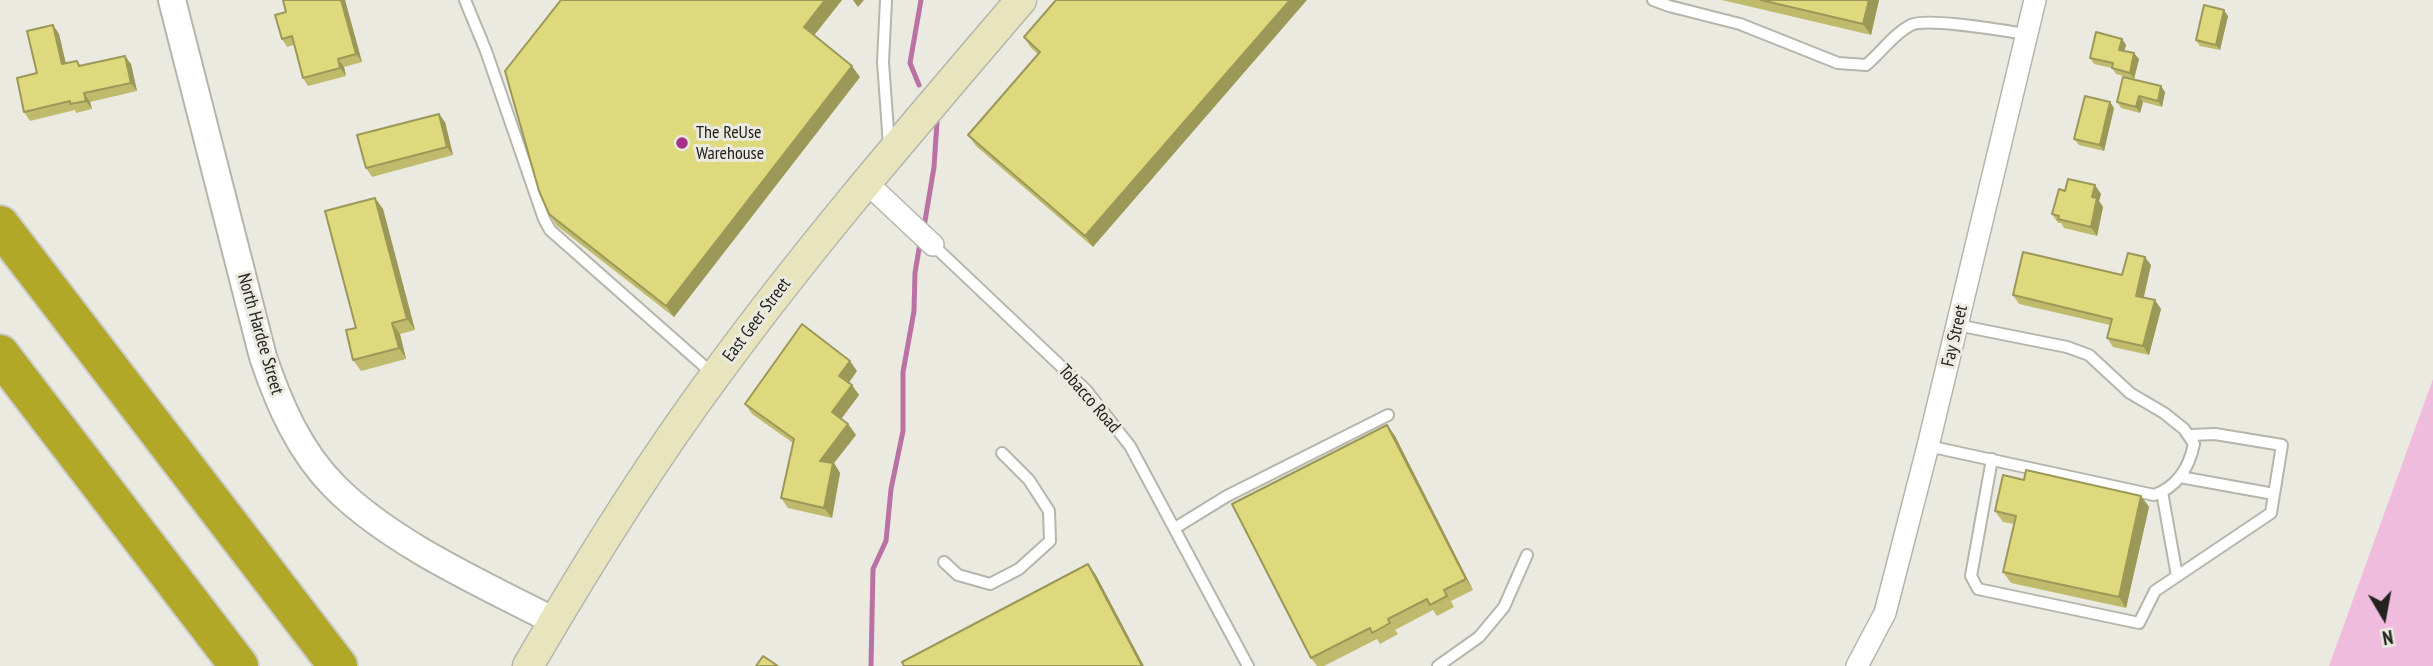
<!DOCTYPE html>
<style>
body{margin:0}
#map{position:relative;width:2433px;height:666px;overflow:hidden;background:#eaeae0;font-family:"PT Sans Narrow",sans-serif}
canvas{display:block}
.north{position:absolute;left:2349px;top:582px;width:70px;height:70px;-webkit-text-stroke:5px #eaeae0;paint-order:stroke;rotate:170deg;font-size:19px;font-weight:700;line-height:28px;text-align:center;color:#22221f}
.north::after{content:'';display:block;margin:auto;width:24px;height:32px;background:#22221f;clip-path:polygon(50% 0,100% 100%,50% 72%,0 100%)}
</style>
<div id="map">
<canvas width="2433" height="666"></canvas>
<div class="north">N</div>
</div>
<script>
const context = document.querySelector('canvas').getContext('2d');
context.lineJoin = 'round';
function fill(path, color) {
  context.fillStyle = color;
  context.fill(path, 'evenodd');
}
function strokePath(path, color, width, dash) {
  context.strokeStyle = color;
  context.lineWidth = width;
  context.lineCap = dash ? 'butt' : 'round';
  context.setLineDash(dash || []);
  context.stroke(path);
}
function write(font, color, halo, rows, align = 'center') {
  context.font = font + ' "PT Sans Narrow",sans-serif';
  context.lineWidth = 6;
  context.setLineDash([]);
  context.textBaseline = 'middle';
  context.strokeStyle = halo;
  context.fillStyle = color;
  for (const [text, x, y, turn = 0] of rows) {
    context.save();
    context.translate(x, y);
    context.rotate((+turn || 0) * Math.PI / 180);
    context.textAlign = isNaN(turn) ? turn : align;
    if (halo) context.strokeText(text, 0, 0);
    context.fillText(text, 0, 0);
    context.restore();
  }
}
fill(new Path2D(`
 M2433 379V666H2329Z`), '#efbcde');
strokePath(new Path2D(`
 M919 85 910 63 921 0
 M924 227 934 167 937 122
 M871 666 873 569 886 541 891 489 903 431V372L914 311 915 273 920 243`), '#ba72a5', 5);
const service = new Path2D(`
 M465 0 486 51 544 219 550 230 713 374
 M886 0 883 62 889 145
 M1653 0 1669 6 1740 24 1838 63 1866 65C1881 53 1893 34 1911 25 1927 17 2005 31 2026 34
 M933 245 1086 390 1130 446 1248 666
 M1928 446 2154 495C2177 487 2189 468 2194 444L2184 429 2164 413 2130 393 2089 355 2067 347 1957 325
 M1992 459 1971 576 1978 589 2139 623 2155 591 2271 513 2282 445 2215 434 2190 435
 M2180 477 2274 494
 M2162 492 2177 576
 M1175 528 1227 496 1388 415
 M944 562 958 575 990 584 1019 569 1050 541 1049 511 1029 480 1002 453
 M1438 666 1479 637 1504 607 1527 555`);
const minor = new Path2D(`
 M866 182 933 245
 M1857 666 1885 613 1928 446 2035 0`);
const tertiary = new Path2D(`
 M172 0 263 357C279 404 299 451 335 487 392 544 483 584 554 621`);
const secondary = new Path2D(`
 M528 666C586 566 648 466 717 373 812 243 917 122 1021 0`);
const motorway = new Path2D(`
 M0 225 338 666
 M0 354 239 666`);
strokePath(service, '#b5b5ac', 14);
strokePath(minor, '#b5b5ac', 24);
strokePath(tertiary, '#b5b5ac', 30);
strokePath(secondary, '#b5b5ac', 33);
strokePath(motorway, '#cacac9', 42);
strokePath(service, '#fff', 10);
strokePath(minor, '#fff', 21);
strokePath(tertiary, '#fff', 26);
strokePath(secondary, '#e8e5be', 30);
strokePath(motorway, '#b2a827', 38);
fill(new Path2D(`
 M283 0H345L362 62 344 67 346 76 308 86 303 78 294 45 287 47 282 39 286 12Z
 M561 0H842L814 35 860 77 674 317 556 225 549 214Z
 M1056 0 1093 247 976 146 968 135 1038 54 1031 48 1024 37Z
 M1722 0H1879L1871 35Z
 M2228 16 2220 50 2200 46 2196 40Z
 M53 25 59 34 66 64 81 66 131 64 137 91 90 102 92 109 76 113 75 110 30 121 24 112Z
 M2122 39 2126 45 2124 51 2139 59 2134 79 2116 74 2112 68 2094 64 2090 58Z
 M2123 77 2165 92 2162 107 2143 102 2140 113 2121 108 2117 102Z
 M2114 108 2104 151 2079 145 2074 139Z
 M445 122 453 155 372 177 366 168Z
 M2065 191 2101 194 2099 201 2103 207 2097 236 2064 228 2061 223H2058L2052 214Z
 M375 198 383 209 415 330 400 334 406 359 361 371 353 360 356 328Z
 M2151 265 2144 297 2161 309 2149 355 2113 347 2107 338 2110 325 2019 304 2013 295 2122 275Z
 M857 371 849 383 859 395 841 419 848 424 856 435 834 463 840 473 832 518 788 508 781 498 793 443 752 414 745 404Z
 M1387 425 1395 436 1473 590 1451 601 1454 607 1437 616 1433 610 1395 630 1398 634 1380 644 1377 639 1324 666H1317L1311 658Z
 M2141 496 2149 507 2126 608 2011 583 2003 572 2014 524 2003 522 1995 511Z`), '#c0bb6c');
fill(new Path2D(`
 M341 0H345L362 62 356 54Z
 M825 0H842L812 38 804 27Z
 M853 0H864L858 7Z
 M1290 0H1307L1093 247 1085 236Z
 M1869 0H1879L1871 35 1863 24Z
 M2224 10 2228 16 2220 50 2216 45Z
 M53 25 59 34 68 73 62 64Z
 M2122 39 2126 45 2123 56 2119 50Z
 M2134 53 2139 59 2134 79 2130 73Z
 M125 56 131 64 137 91 131 83Z
 M338 59 344 67 346 76 340 68Z
 M852 66 860 77 674 317 666 306Z
 M2161 86 2165 92 2162 107 2158 101Z
 M84 93 90 102 92 109 86 101Z
 M2139 96 2143 102 2140 113 2136 107Z
 M2110 102 2114 108 2104 151 2100 145Z
 M439 114 445 122 453 155 447 147Z
 M2095 185 2101 194 2099 201 2103 207 2097 236 2091 227 2092 197Z
 M375 198 383 209 415 330 407 319Z
 M2145 257 2151 265 2142 304 2136 296Z
 M2155 300 2161 309 2149 355 2143 346Z
 M392 323 400 334 406 359 399 348Z
 M850 361 857 371 846 386 839 376Z
 M852 385 859 395 839 422 832 412Z
 M848 424 856 435 834 463 840 473 832 518 824 508 820 461Z
 M1387 425 1395 436 1473 590 1466 579Z
 M2141 496 2149 507 2126 608 2119 597Z
 M1088 564 1096 575 1144 666H1142Z`), '#9c9858');
const building = new Path2D(`
 M283 0H341L356 54 338 59 340 68 303 78 292 36 282 39 275 15 286 12Z
 M561 0H825L804 27 852 66 666 306 549 214 539 191 505 71Z
 M1056 0H1290L1085 236 968 135 1040 52 1024 37Z
 M1761 0H1869L1863 24Z
 M2204 5 2224 10 2216 45 2196 40Z
 M53 25 62 64 77 61 79 66 125 56 131 83 84 93 86 101 70 104V101L24 112 17 78 37 73 27 31Z
 M2096 32 2122 39 2119 50 2134 53 2130 73 2112 68 2113 63 2090 58Z
 M2123 77 2161 86 2158 101 2139 96 2136 107 2117 102Z
 M2085 96 2110 102 2100 145 2074 139Z
 M439 114 447 147 366 168 357 135Z
 M2068 179 2095 185 2092 197 2097 198 2091 227 2058 219 2059 216 2052 214 2059 189 2065 191Z
 M375 198 407 319 392 323 399 348 353 360 346 330 356 328 325 211Z
 M2023 252 2122 275 2128 253 2145 257 2136 296 2155 300 2143 346 2107 338 2112 319 2013 295Z
 M802 324 850 361 839 376 852 385 832 412 848 424 820 461 833 463 824 508 781 498 794 439 745 404Z
 M1387 425 1466 579 1444 590 1447 596 1430 605 1427 599 1388 619 1390 623 1372 633 1370 628 1311 658 1232 504Z
 M2026 470 2141 496 2119 597 2003 572 2016 516 1995 511 2003 475 2024 480Z
 M1088 564 1142 666H904L902 662Z
 M763 656 778 666H756Z`);
fill(building, '#dfd97e');
strokePath(building, '#9c9858', 2);
for (const [x, y, r, color] of [
 [682,143,7,"#a5318a"]
]) {
  const dot = new Path2D();
  dot.arc(x, y, r, 0, 2 * Math.PI);
  context.fillStyle = color;
  context.fill(dot);
  strokePath(dot, '#eaeae0', 2.5);
}
write('18px', '#22221f', '#eaeae0', [
 ["The ReUse",696,133],
 ["Warehouse",696,154]
], 'left');
write('18px', '#22221f', '#eaeae0', [
 ["East Geer Street",757,320,-53],
 ["North Hardee Street",260,334,74],
 ["Fay Street",1955,336,-77],
 ["Tobacco Road",1089,399,49]
]);
</script>
